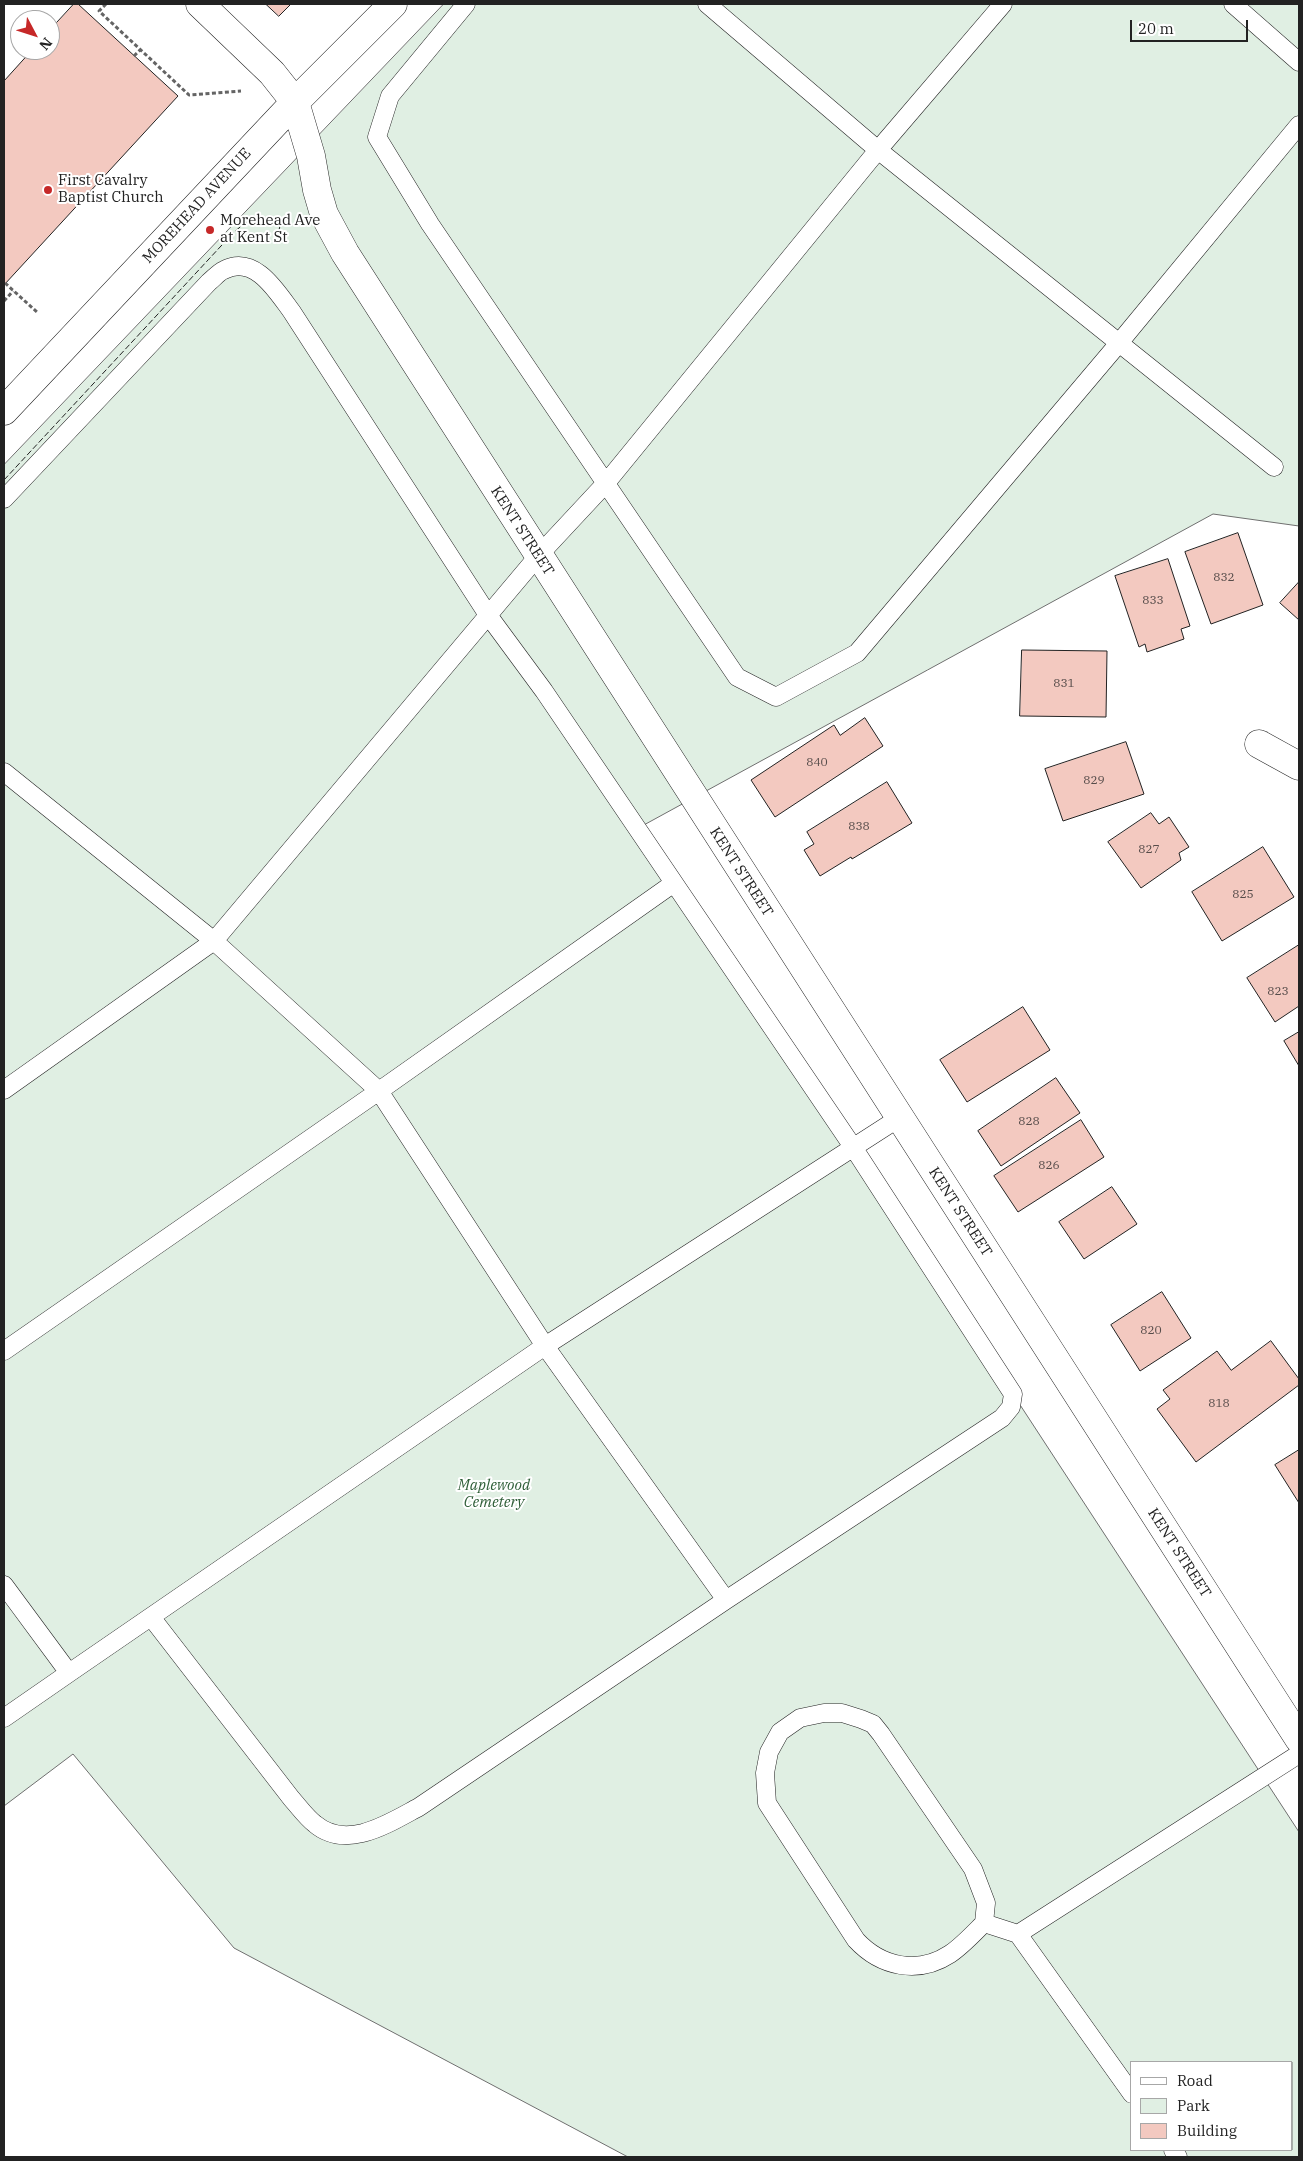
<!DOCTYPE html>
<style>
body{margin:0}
#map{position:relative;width:1303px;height:2161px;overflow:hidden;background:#fff;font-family:"IBM Plex Serif",serif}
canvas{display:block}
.frame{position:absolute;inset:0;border:5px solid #222;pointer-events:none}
.legend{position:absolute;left:1130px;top:2061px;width:162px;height:90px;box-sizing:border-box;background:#fff;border:1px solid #a7a7a7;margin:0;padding:6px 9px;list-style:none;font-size:15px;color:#222}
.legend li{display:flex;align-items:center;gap:10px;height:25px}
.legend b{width:25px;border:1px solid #a7a7a7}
.north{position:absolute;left:10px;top:10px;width:50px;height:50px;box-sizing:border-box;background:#fff;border:1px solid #a7a7a7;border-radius:50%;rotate:130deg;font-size:14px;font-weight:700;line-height:20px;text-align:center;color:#222}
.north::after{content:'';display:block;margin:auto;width:18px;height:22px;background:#c62828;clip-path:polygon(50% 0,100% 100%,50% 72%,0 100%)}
.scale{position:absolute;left:1130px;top:20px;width:118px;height:22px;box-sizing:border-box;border:2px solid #222;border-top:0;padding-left:6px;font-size:15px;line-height:18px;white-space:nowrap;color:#222;-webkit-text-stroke:4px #fff;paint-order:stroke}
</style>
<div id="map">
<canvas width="1303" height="2161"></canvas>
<div class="frame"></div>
<ul class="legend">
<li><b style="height:6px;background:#fff"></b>Road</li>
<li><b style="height:14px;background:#e0efe3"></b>Park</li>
<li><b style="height:14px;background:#f3c9c0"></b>Building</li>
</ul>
<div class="north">N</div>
<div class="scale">20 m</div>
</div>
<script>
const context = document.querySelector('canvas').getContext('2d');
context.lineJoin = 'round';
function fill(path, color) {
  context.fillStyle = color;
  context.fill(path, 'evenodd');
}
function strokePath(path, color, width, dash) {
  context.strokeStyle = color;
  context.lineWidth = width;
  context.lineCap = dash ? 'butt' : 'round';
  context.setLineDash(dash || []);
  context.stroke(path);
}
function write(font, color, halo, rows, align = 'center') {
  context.font = font + ' "IBM Plex Serif",serif';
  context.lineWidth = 4;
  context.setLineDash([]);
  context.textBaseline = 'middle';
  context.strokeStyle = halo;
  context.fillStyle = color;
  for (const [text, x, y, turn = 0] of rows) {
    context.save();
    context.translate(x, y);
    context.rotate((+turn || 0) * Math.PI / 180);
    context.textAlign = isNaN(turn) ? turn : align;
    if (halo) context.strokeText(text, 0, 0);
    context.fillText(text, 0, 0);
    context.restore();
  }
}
const green = new Path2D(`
 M444 4H1299V526L1213 514 642 826 1299 1832V2157H628L234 1948 73 1754 4 1806V465ZM1132 2062H1292V2150H1132Z`);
fill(green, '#e0efe3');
strokePath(green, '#6f6f6f', 1);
const building = new Path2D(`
 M74 4H78L178 96 4 285V81L32 50H50V30Z
 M266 4H291L279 16Z
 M1238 533 1263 605 1211 624 1185 552Z
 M1168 559 1190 626 1181 629 1184 639 1147 652 1145 644 1139 647 1115 576Z
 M1299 582V620L1280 603Z
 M1022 650 1107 651 1106 717 1020 716Z
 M865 718 883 746 775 817 751 780 834 725 840 735Z
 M1126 742 1144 794 1063 821 1045 769Z
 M887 782 912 823 852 859 851 857 820 876 804 850 814 844 807 832Z
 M1151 813 1159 824 1169 817 1189 847 1179 853 1181 860 1141 888 1108 842Z
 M1263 847 1294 897 1222 941 1192 892Z
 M1299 945V1006L1275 1022 1247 978Z
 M1023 1007 1050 1050 967 1102 940 1060Z
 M1299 1032V1066L1284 1041Z
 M1056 1078 1080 1113 1001 1166 978 1131Z
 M1081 1120 1104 1157 1018 1212 994 1176Z
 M1112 1187 1137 1224 1084 1259 1059 1222Z
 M1162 1292 1191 1338 1140 1371 1111 1325Z
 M1271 1341 1299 1379V1385L1196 1462 1157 1409 1170 1399 1163 1390 1217 1351 1231 1370Z
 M1299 1450V1503L1275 1465Z`);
fill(building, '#f3c9c0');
strokePath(building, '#222', 1);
const lane = new Path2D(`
 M466 4 390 96 377 137 430 224 737 677 776 697 857 653 1119 343 1299 125
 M707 4 878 150 1274 467
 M1233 4 1299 62
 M4 499 209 282C214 278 219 272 224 270 255 254 277 292 292 312L488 615 544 691 853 1147 1013 1394 1011 1407 1002 1418 726 1600 419 1807C389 1823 347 1851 315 1824 306 1817 299 1807 291 1798L151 1617
 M4 772 214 941 379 1091 545 1346 726 1600
 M4 1090 214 941 538 556 606 483 878 150 1003 4
 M4 1351 379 1091 674 883
 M4 1585 69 1673 545 1346 899 1118
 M4 1718 69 1673
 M984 1923 986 1903 973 1869 881 1734 873 1724 861 1719 842 1713H824L800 1718 780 1732 769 1752 765 1773 767 1803 856 1940C881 1967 918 1975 950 1954 962 1946 973 1934 984 1923L1018 1934
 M1132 2094 1018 1934 1299 1754
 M1173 2150 1178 2157`);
const street = new Path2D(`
 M1259 744 1299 766`);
const secondary = new Path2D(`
 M200 4 272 73 295 102 311 156 317 190 324 214 345 253 1299 1739
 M4 411 295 102 393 4`);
strokePath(lane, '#222', 19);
strokePath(street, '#222', 29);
strokePath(secondary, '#222', 29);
strokePath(new Path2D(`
 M106 4 99 11 189 95 241 91
 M134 56 141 49
 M5 283 38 313
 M4 301 13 291`), '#646464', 3, [4, 2.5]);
strokePath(lane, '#fff', 18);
strokePath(street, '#fff', 28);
strokePath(secondary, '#fff', 28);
strokePath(new Path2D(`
 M4 480 234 232C250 219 261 209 280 226L279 230`), '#222', 1, [6, 2.5]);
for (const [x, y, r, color] of [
 [48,190,5,"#c62828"],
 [210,230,5,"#c62828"]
]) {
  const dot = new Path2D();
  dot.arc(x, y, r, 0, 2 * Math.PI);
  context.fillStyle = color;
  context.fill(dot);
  strokePath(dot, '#fff', 2);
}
write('12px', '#564c4a', null, [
 ["832",1224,578],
 ["833",1153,601],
 ["831",1064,684],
 ["840",817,763],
 ["829",1094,781],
 ["838",859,827],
 ["827",1149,850],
 ["825",1243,895],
 ["823",1278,992],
 ["828",1029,1122],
 ["826",1049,1166],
 ["820",1151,1331],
 ["818",1219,1404]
]);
write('15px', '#222', '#fff', [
 ["First Cavalry",58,181],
 ["Baptist Church",58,198],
 ["Morehead Ave",220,221],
 ["at Kent St",220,238]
], 'left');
write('15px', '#222', '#fff', [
 ["MOREHEAD AVENUE",197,206,-47],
 ["KENT STREET",522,531,57],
 ["KENT STREET",741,872,57],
 ["KENT STREET",960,1212,57],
 ["KENT STREET",1179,1553,57]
]);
write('italic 15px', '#2f5e38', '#fff', [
 ["Maplewood",494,1486],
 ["Cemetery",494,1503]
]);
</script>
